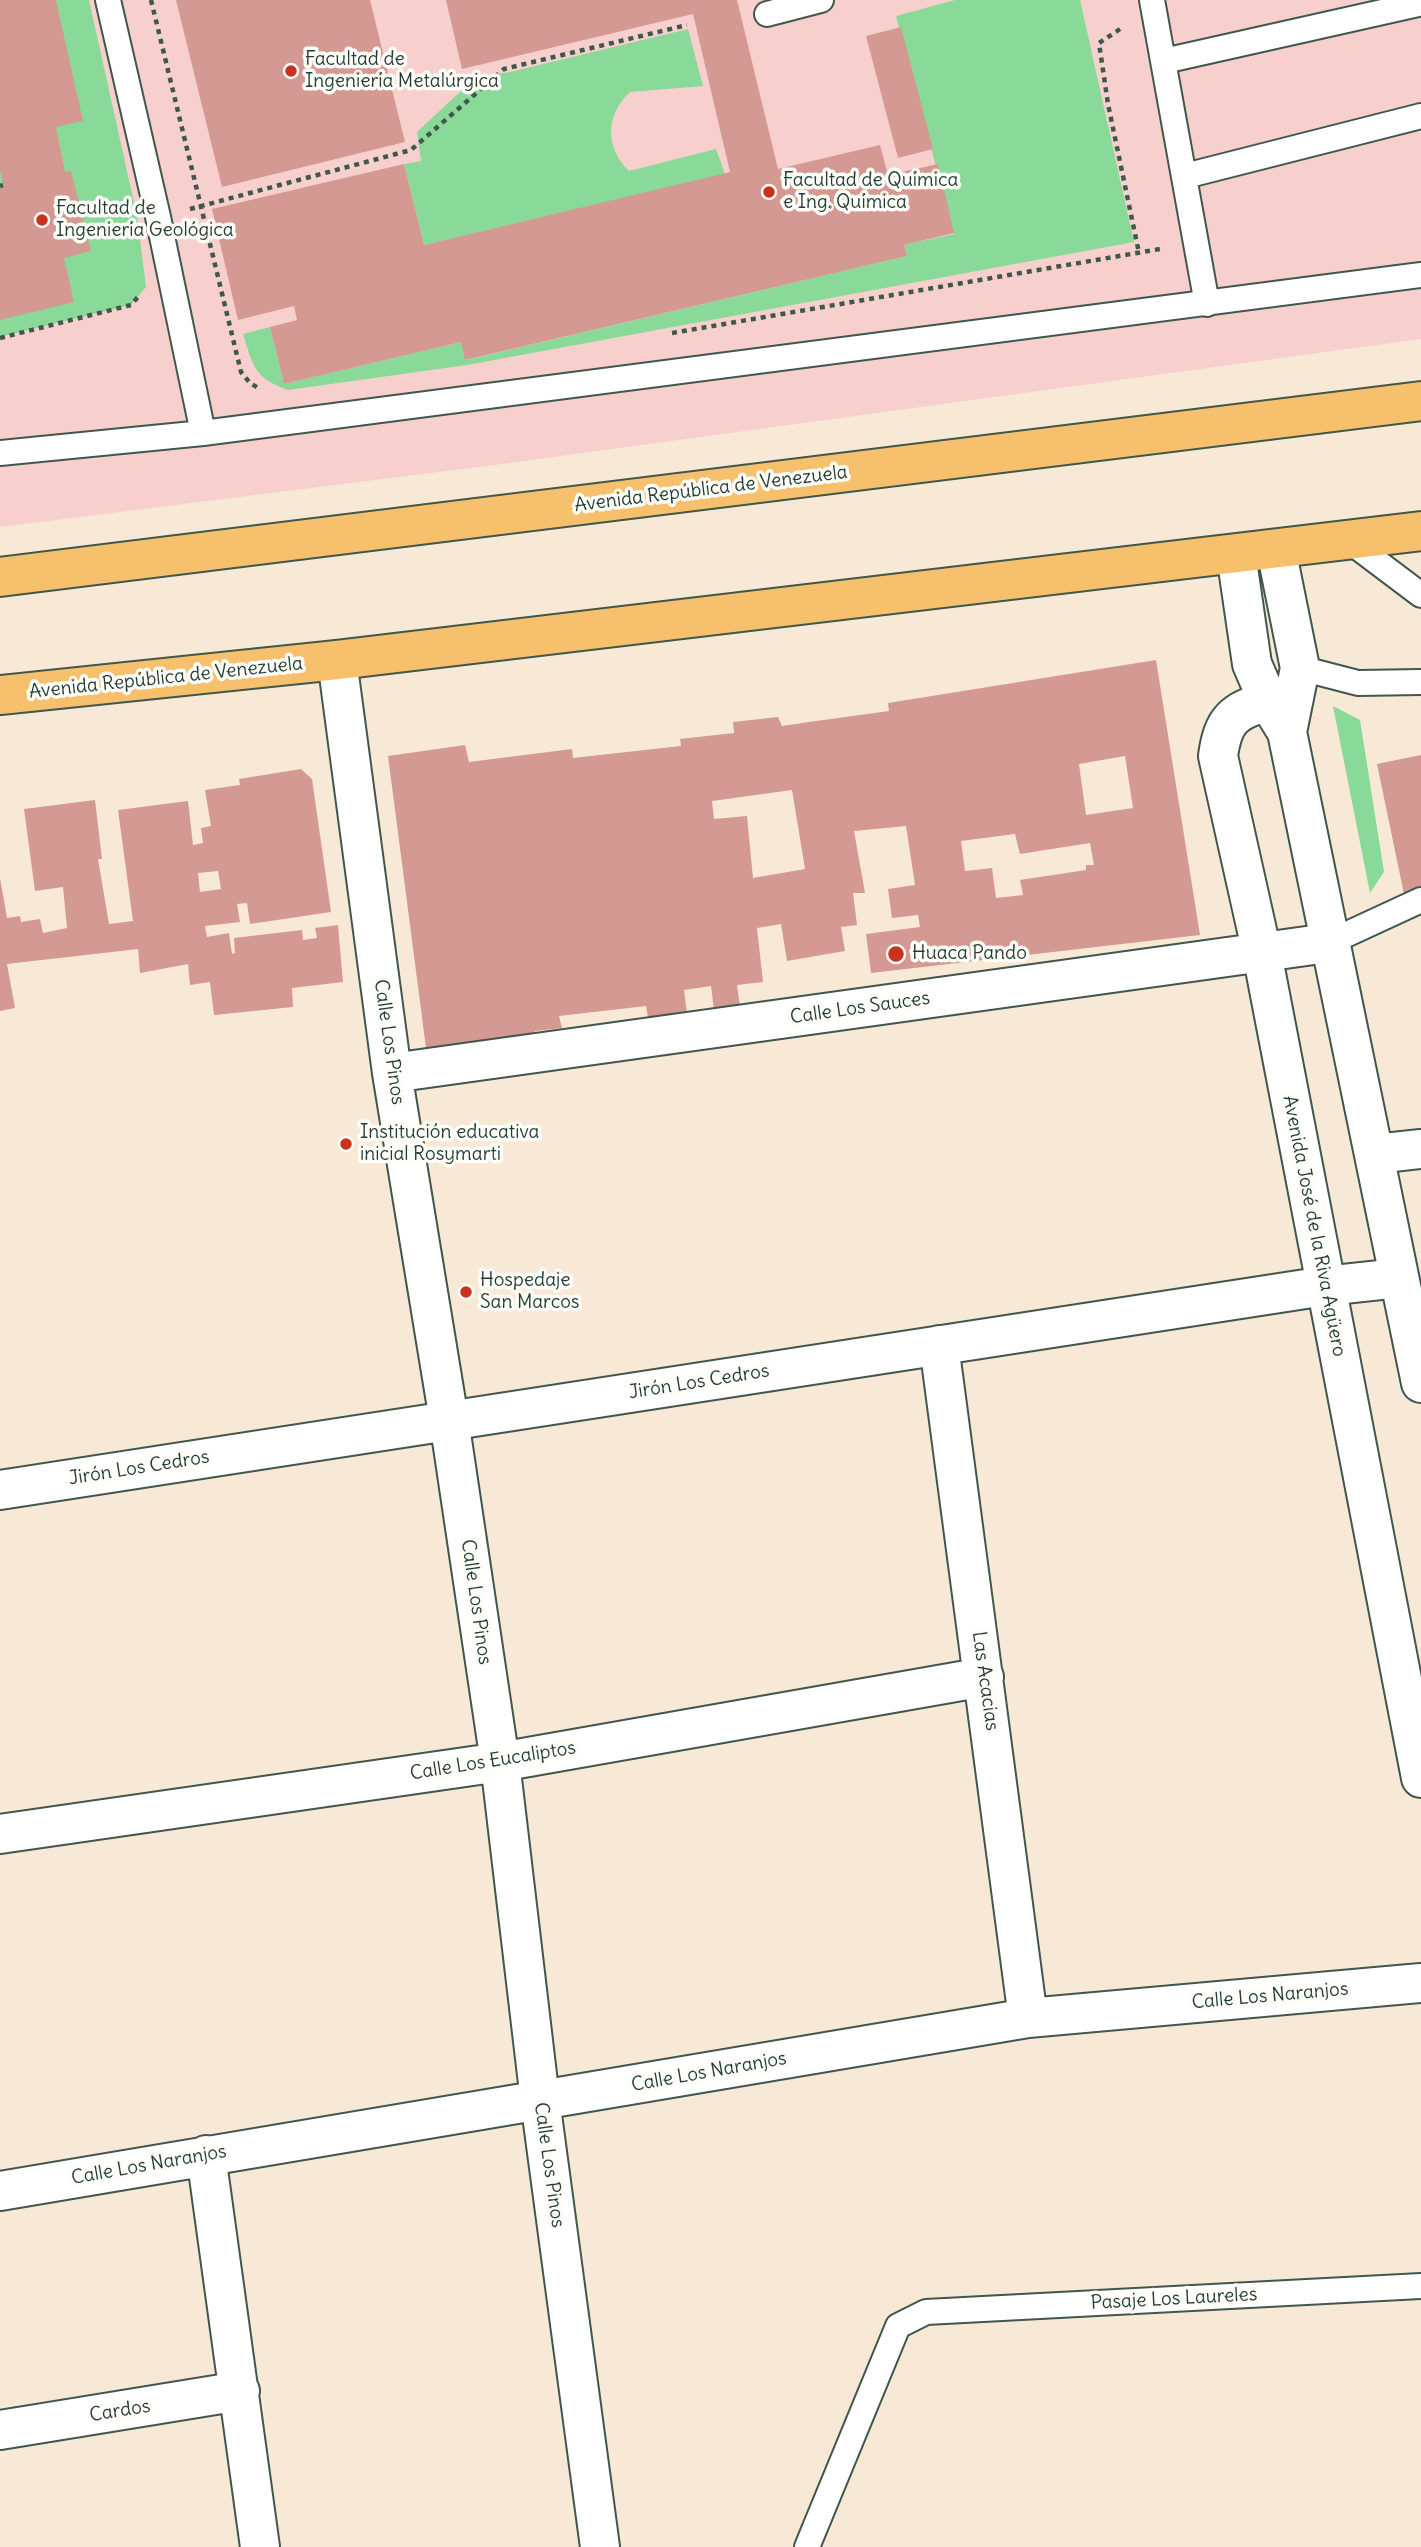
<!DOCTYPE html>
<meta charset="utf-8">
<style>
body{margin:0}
canvas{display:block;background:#f8e9d6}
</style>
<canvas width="1421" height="2547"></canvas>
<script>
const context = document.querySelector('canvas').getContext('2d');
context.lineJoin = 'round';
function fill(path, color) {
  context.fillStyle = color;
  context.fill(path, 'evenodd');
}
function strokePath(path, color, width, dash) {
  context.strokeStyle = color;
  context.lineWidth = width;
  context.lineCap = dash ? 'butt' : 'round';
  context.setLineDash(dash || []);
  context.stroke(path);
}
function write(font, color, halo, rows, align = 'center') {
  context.font = font + ' Delius,sans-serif';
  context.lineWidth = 7;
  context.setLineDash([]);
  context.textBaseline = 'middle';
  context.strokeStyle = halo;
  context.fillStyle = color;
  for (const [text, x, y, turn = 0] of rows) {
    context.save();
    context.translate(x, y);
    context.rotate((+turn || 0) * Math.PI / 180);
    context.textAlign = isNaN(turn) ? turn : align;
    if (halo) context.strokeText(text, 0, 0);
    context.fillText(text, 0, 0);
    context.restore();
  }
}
fill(new Path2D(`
 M0 0H1421V339L495 465 0 527Z`), '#f7d0cd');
fill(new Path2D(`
 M0 0H89L137 216 146 287 131 305 0 337Z
 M955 0H1080L1134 242 467 365 288 390C254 378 253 366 243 334L270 327 284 384 461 342 466 360 907 256 904 245 954 234 896 16Z
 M688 29 703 86 630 92C605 115 605 148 629 171L716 149 725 174 424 245 404 164 421 161 417 132 476 77 510 72Z
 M1333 706 1360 720 1384 872 1370 893Z`), '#89d999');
fill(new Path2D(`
 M0 0H56L83 121 56 127 65 172 71 171 91 251 64 258 74 302 0 320V188L4 187 0 170Z
 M176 0H370L405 142 222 187Z
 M446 0H737L778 169 880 145 888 175 938 164 954 233 904 245 907 256 465 360 461 342 284 384 270 327 297 320 294 306 238 320 212 209 404 164 424 245 730 172 693 14 462 69Z
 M901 27 933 149 898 158 866 36Z
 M1156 660 1200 935 871 973 866 934 920 927 918 915 892 918 888 889 915 885 906 826 854 831 865 893H853L857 925 841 927 845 951 787 961 781 924 757 928 763 982 737 985 740 1007 714 1010 711 986 684 990 687 1013 648 1018 646 1006 559 1016 562 1028 535 1031 537 1047 503 1040 426 1048 388 756 465 745 469 762 572 749 573 758 681 746 680 739 734 733 733 722 778 717 782 726 809 722 889 711 888 703ZM1125 756 1133 808 1086 815 1079 764ZM792 790 805 869 753 878 747 816 714 819 712 801ZM1015 834 1020 854 1090 843 1094 865H1086V870L1020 880 1023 895 996 898 992 868 965 871 961 841Z
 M1421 755V895L1405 899 1377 764Z
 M301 769 312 779 331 912 250 924 247 903 237 904 240 922 205 926 207 937 229 933 232 954 235 953 234 938 302 930 303 940 317 938 315 928 338 925 343 982 292 988 293 1007 214 1015 210 982 190 985 188 964 140 973 138 949 7 964 15 1008 0 1011V878L7 918 20 916 21 922 40 919 43 933 67 928 63 887 35 891 24 809 95 800 102 859H98L109 924 133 921 118 810 188 801 193 845 203 843 201 828 211 826 205 790 240 785 239 779ZM218 871 221 889 200 892 198 873Z`), '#d49992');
const service = new Path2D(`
 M108 0 158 217 203 433
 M1152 0 1207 304
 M767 14 821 0
 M1164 61 1418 4
 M1185 176 1421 116
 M0 453 203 433 1421 275
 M1348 540 1421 595
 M1300 668 1358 683 1421 682
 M1328 943 1421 900
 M807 2547 898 2326 926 2312 1421 2286`);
const minor = new Path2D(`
 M337 660 392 1073 449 1420 500 1762 540 2100 600 2547
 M1268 701C1233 711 1223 720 1218 756L1262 953 1421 1778
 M392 1073 1328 943
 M1375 1154 1421 1149
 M939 1345 1028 2018
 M0 1490 1325 1286 1399 1278
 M0 1834 500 1762 984 1677
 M206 2155 260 2547
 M0 2191 1028 2018 1421 1983
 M0 2430 240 2391`);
const tertiary = new Path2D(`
 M1276 549 1300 668 1287 732
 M1236 554 1252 664 1268 701 1287 732 1421 1383`);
const primary = new Path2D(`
 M0 577 1421 401
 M0 695 337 660 1421 531`);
strokePath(service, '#40574c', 28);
strokePath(minor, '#40574c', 42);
strokePath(tertiary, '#40574c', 42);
strokePath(primary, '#40574c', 42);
strokePath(new Path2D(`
 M151 0 241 372 250 383 260 389
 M1120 29 1099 43 1108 104 1139 253
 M0 186 3 185
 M190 209 411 150 504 69 687 25
 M672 333 1160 249
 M0 338 131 305 138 297`), '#40574c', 4.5, [5, 5]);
strokePath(service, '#fff', 24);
strokePath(minor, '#fff', 38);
strokePath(tertiary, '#fff', 38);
strokePath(primary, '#f7c06c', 38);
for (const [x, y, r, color] of [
 [291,71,7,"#c8321e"],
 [769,192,7,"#c8321e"],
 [42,220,7,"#c8321e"],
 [896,954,9,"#c8321e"],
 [346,1144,7,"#c8321e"],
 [466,1292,7,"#c8321e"]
]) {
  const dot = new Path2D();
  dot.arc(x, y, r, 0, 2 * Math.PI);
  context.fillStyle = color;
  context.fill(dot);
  strokePath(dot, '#fdfcf7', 2.5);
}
write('19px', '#1f3d34', '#fdfcf7', [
 ["Facultad de",305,60],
 ["Ingeniería Metalúrgica",305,82],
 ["Facultad de Química",783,181],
 ["e Ing. Química",783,203],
 ["Facultad de",56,209],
 ["Ingeniería Geológica",56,231],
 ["Huaca Pando",912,954],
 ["Institución educativa",360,1133],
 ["inicial Rosymarti",360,1155],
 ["Hospedaje",480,1281],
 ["San Marcos",480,1303]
], 'left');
write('19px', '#1f3d34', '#fdfcf7', [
 ["Avenida República de Venezuela",711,489,-7],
 ["Avenida República de Venezuela",166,678,-6],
 ["Calle Los Sauces",860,1008,-8],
 ["Calle Los Pinos",389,1042,82],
 ["Avenida José de la Riva Agüero",1314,1226,79],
 ["Jirón Los Cedros",699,1382,-9],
 ["Jirón Los Cedros",139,1468,-9],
 ["Calle Los Pinos",476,1602,82],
 ["Las Acacias",985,1681,82],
 ["Calle Los Eucaliptos",493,1761,-9],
 ["Calle Los Naranjos",1270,1996,-5],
 ["Calle Los Naranjos",709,2072,-10],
 ["Calle Los Naranjos",149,2165,-10],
 ["Calle Los Pinos",549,2165,82],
 ["Pasaje Los Laureles",1174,2299,-3],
 ["Cardos",120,2411,-9]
]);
</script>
